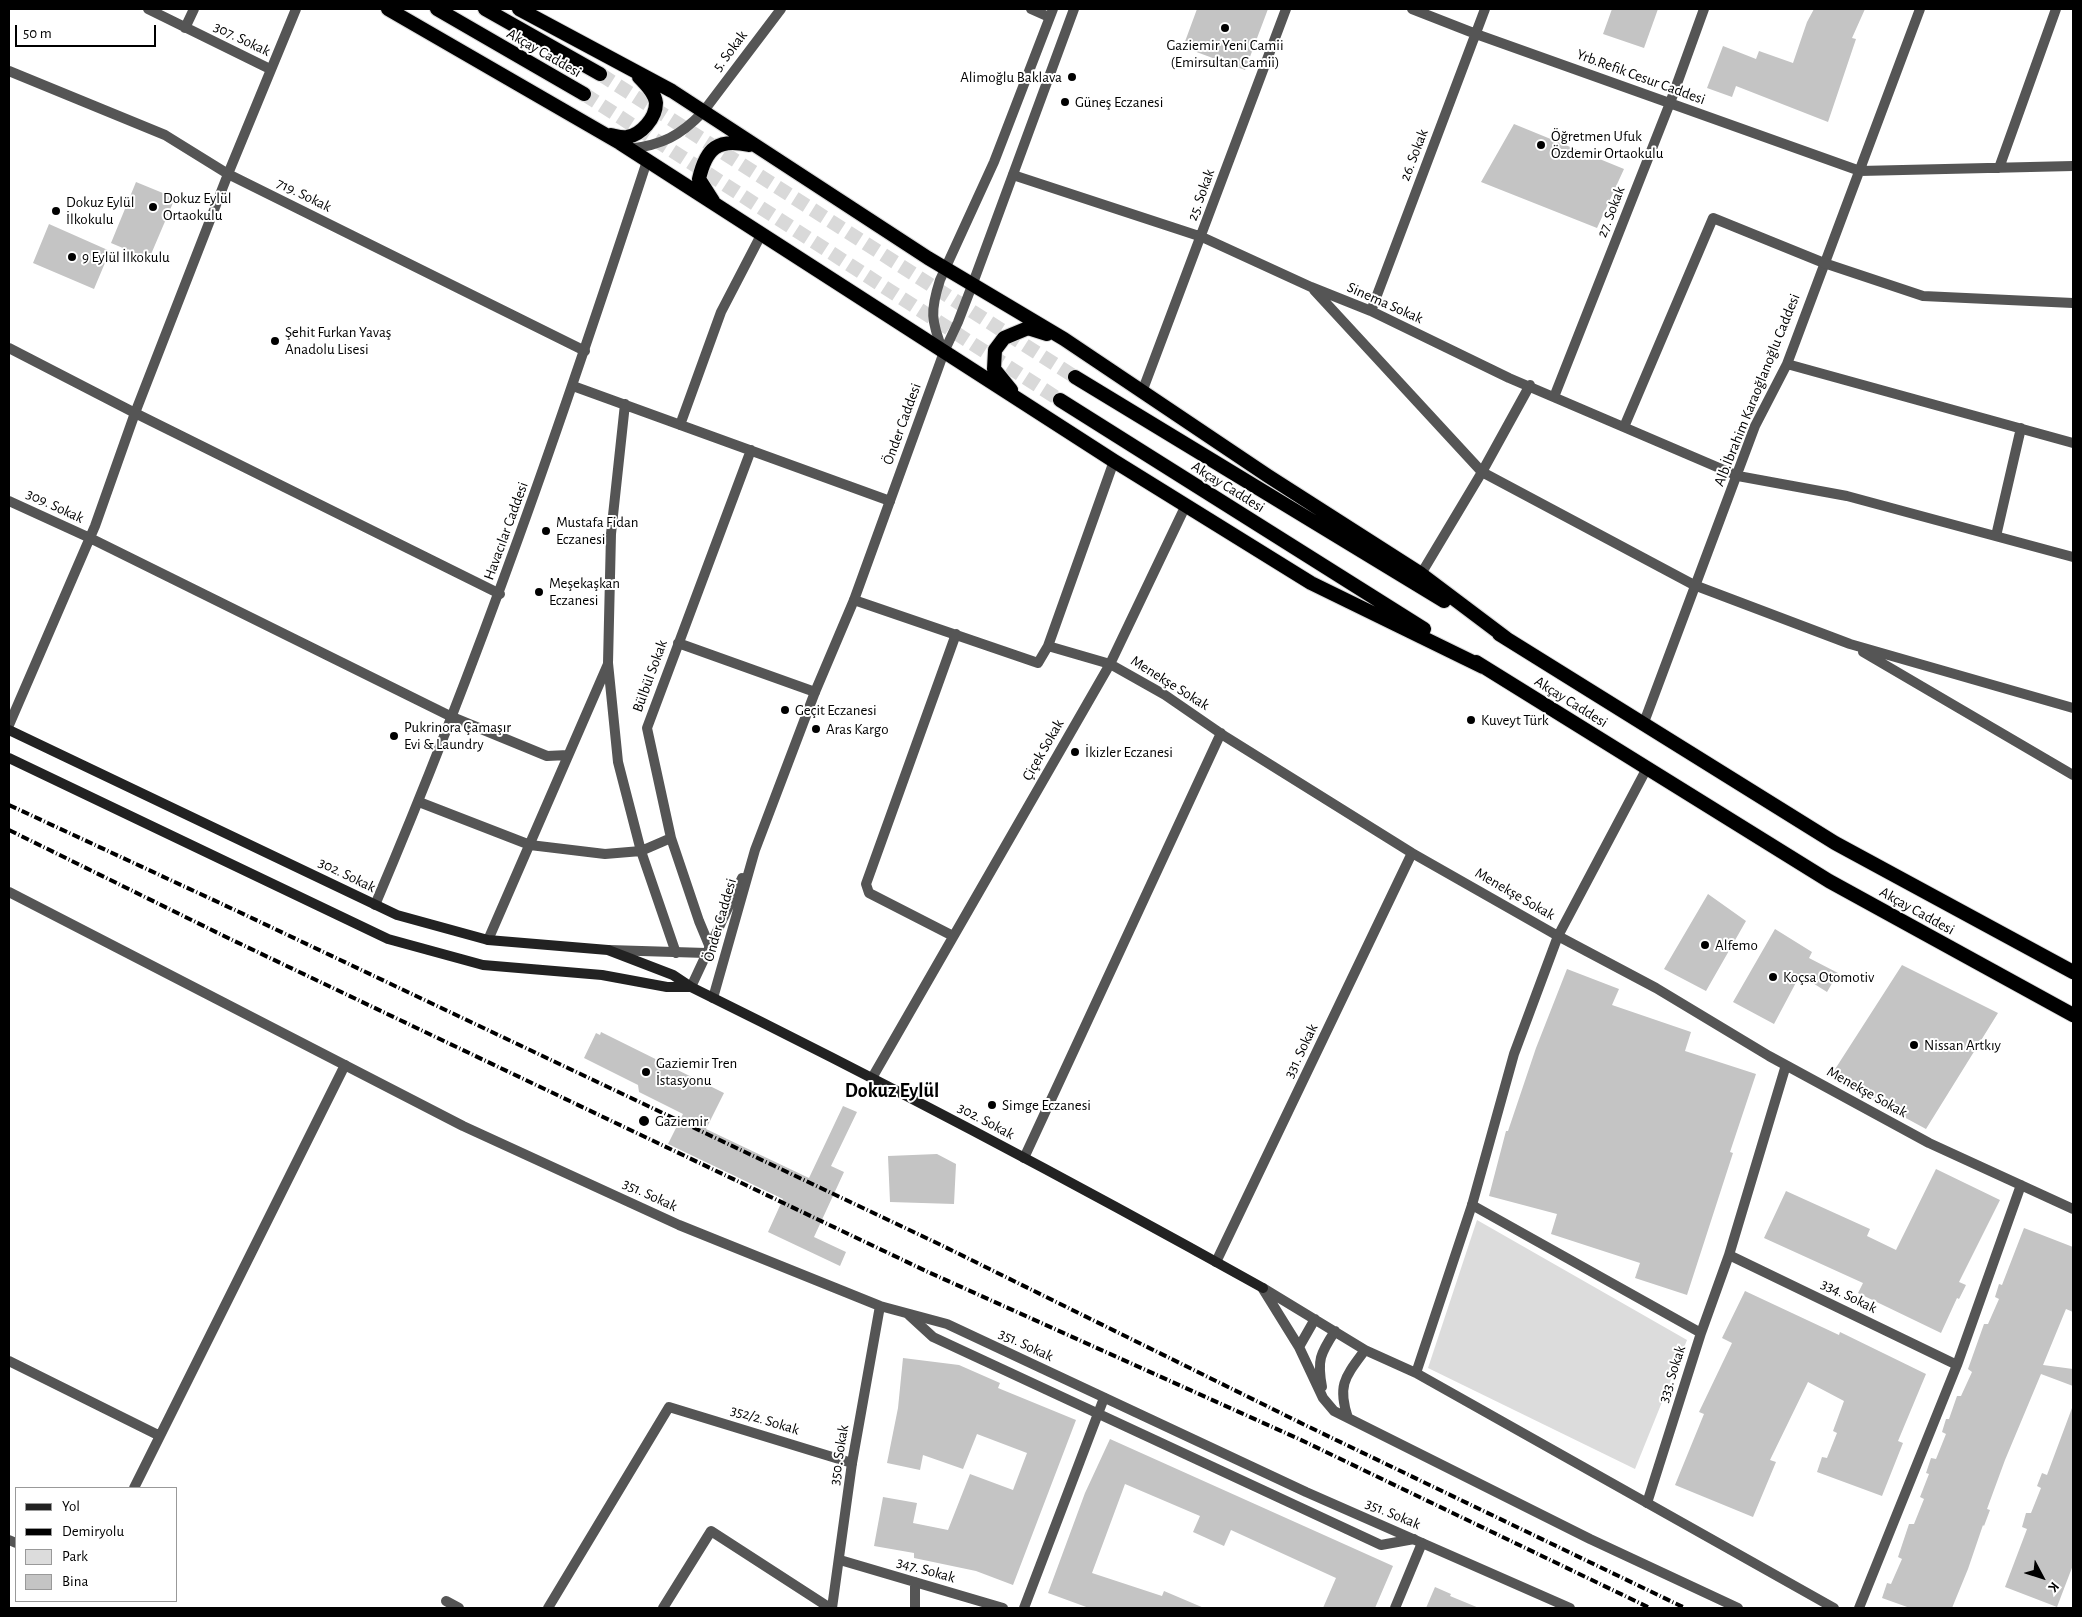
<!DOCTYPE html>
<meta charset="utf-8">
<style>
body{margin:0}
#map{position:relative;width:2082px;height:1617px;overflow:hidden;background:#fff;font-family:"Alegreya Sans",sans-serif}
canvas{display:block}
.frame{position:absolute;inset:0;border:10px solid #000;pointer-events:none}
.legend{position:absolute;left:15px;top:1487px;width:162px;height:115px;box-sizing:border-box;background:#fff;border:1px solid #999;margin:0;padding:6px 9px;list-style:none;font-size:15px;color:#000}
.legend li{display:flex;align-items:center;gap:10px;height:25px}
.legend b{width:25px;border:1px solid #999}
.north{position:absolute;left:2017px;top:1552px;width:50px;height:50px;-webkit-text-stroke:4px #fff;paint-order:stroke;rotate:130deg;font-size:14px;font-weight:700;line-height:20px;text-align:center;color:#000}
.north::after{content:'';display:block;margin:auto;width:18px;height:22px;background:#000;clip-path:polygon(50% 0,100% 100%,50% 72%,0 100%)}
.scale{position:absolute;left:15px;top:25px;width:141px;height:22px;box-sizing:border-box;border:2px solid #000;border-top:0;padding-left:6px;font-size:15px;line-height:18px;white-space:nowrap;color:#000;-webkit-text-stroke:4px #fff;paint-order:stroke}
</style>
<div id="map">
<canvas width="2082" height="1617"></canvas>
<div class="frame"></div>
<ul class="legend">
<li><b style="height:6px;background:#222"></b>Yol</li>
<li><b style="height:6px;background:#000"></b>Demiryolu</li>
<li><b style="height:14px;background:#dcdcdc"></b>Park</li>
<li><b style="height:14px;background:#c4c4c4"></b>Bina</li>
</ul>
<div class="north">K</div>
<div class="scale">50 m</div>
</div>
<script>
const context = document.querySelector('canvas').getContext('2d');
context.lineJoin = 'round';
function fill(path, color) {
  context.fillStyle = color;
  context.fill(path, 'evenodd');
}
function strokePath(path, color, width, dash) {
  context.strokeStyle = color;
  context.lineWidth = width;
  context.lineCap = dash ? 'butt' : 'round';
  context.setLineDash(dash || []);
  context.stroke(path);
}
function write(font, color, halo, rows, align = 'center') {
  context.font = font + ' "Alegreya Sans",sans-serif';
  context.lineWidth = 4;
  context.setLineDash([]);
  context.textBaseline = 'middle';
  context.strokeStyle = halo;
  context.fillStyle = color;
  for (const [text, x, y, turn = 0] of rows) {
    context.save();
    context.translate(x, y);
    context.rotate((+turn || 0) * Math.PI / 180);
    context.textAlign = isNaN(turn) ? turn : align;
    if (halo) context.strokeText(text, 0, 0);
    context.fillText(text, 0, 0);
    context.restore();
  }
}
fill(new Path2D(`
 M1477 1220 1687 1340 1635 1469 1428 1368Z`), '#dcdcdc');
fill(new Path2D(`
 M1197 9H1268L1245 70 1183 47Z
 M1612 9H1658L1644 48 1603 34Z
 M1814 9H1865L1852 38 1856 39 1828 122 1736 86 1732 97 1707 88 1723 46 1756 59 1759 51 1793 63 1807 22Z
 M1514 124 1624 169 1597 228 1481 182Z
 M136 182 175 198 149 259 111 243Z
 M49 224 110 251 94 289 33 263Z
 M1708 894 1746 921 1706 991 1664 969Z
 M1775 929 1812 952 1809 958 1838 973 1827 992 1800 975 1774 1024 1733 1002Z
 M1902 965 1998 1013 1926 1129 1830 1077Z
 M1567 969 1619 989 1612 1005 1691 1032 1685 1051 1756 1074 1730 1152 1733 1153 1687 1295 1635 1278 1640 1263 1551 1234 1557 1214 1489 1196 1506 1131H1508L1536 1048Z
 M601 1032 724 1093 706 1129 809 1178 843 1106 857 1112 831 1166 844 1172 814 1237 846 1252 840 1266 768 1232 783 1199 668 1144 683 1114 639 1092 638 1085 584 1058 596 1033 600 1035Z
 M937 1154 956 1164 954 1204 890 1202 888 1156Z
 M1936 1169 2000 1200 1959 1282 1966 1285 1959 1299 1957 1298 1941 1333 1858 1293 1863 1283 1764 1238 1786 1191 1870 1229 1867 1236 1896 1250Z
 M2024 1228 2073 1247V1312L2066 1309 2043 1365 2073 1369V1386L2041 1374 2005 1460 1987 1509 1990 1510 1984 1526 1983 1525 1968 1569 1952 1608H1910L1882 1598 1887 1583 1891 1584 1902 1559 1898 1557 1909 1524H1914L1924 1499 1920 1497 1929 1474 1926 1473 1931 1458 1936 1459 1946 1434 1942 1432 1946 1419H1949L1957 1396H1961L1972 1372 1968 1369 1984 1324H1988L1999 1299 1995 1297 1999 1284 2002 1285Z
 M1745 1291 1839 1335 1840 1332 1926 1374 1898 1441 1903 1443 1882 1496 1817 1472 1822 1457 1827 1458 1837 1433 1833 1431 1844 1401 1808 1382 1770 1460 1776 1462 1753 1517 1675 1485 1704 1414 1699 1412 1732 1343 1722 1338Z
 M903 1358 959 1365 1000 1383 998 1388 1076 1420 1013 1585 976 1571 914 1558V1553L874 1546 883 1497 917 1503 913 1523 948 1530 970 1474 1013 1490 1027 1453 977 1434 963 1469 923 1455 920 1470 887 1463 898 1408Z
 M2072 1408 2073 1565 2057 1607 2005 1587 2027 1529 2022 1527 2026 1513H2031L2041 1488 2037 1486 2042 1473 2047 1475Z
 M1110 1439 1393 1566 1375 1608H1323L1336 1578 1231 1530 1224 1546 1193 1532 1200 1516 1125 1484 1092 1573 1162 1596 1164 1591 1204 1608H1089L1048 1593 1085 1493Z
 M1435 1587 1451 1594 1450 1596 1479 1608H1426Z`), '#c4c4c4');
strokePath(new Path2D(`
 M600 74 1075 377
 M584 94 1060 400`), '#d9d9d9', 14, [14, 7]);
const trunk = new Path2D(`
 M388 9 620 143 1114 461 1311 583 1483 667
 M437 9 584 94
 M485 9 600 74
 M519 9 672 91 928 258 1064 339 1268 476 1421 574 1506 638
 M611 135C616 136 622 138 627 137 641 135 656 118 656 103 655 93 646 84 639 77
 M713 201 699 179C706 148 718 138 749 145
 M1075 377 1444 601
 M1011 390 994 369 995 350 1004 338 1028 328 1047 334
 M1060 400 1424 629
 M1499 634 1835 843 2073 972
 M1476 662 1829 881 2073 1015`);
strokePath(trunk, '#dbdbdb', 16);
strokePath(new Path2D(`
 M148 9 270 69
 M1031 9 1049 17
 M1412 9 1476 34 1860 171 2073 166
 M185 28 194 9
 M9 71 165 135 228 174 585 351
 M1999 168 2056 9
 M1013 175 1202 237 1311 287 1371 311 1509 378 1738 476 1847 496 2073 557
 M1314 290 1482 472 1530 385
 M1371 311 1485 9
 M9 348 135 413 500 594
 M1787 364 2073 443
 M573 386 890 501
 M1142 392 1286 9
 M1554 397 1670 103 1704 9
 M625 404 611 534 608 663 618 762 641 851 676 953
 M680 425 721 312 761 235
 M1624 427 1713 218 1824 263
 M9 501 90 538 452 717 547 756 568 755
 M1186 505 1110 664 1165 695 1226 737 1412 853 1558 936 1656 988 1769 1056 1929 1143 2073 1209
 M1996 536 2021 428
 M1421 574 1482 472 1694 585 1850 644 2073 708
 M854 600 1038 663 1048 646
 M678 643 815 692
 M1863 652 2073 775
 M9 725 95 526 135 413 228 174 296 9
 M1643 725 1755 426 1787 364 1920 9
 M419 802 530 845 605 854 641 851 671 838
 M953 936 869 893 866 884 956 634
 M488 940 608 664
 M709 945 699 921 671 838 647 728 751 450
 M872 1078 1110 664 1048 646 1114 461
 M1024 1158 1221 733
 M1472 1205 1701 1333
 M1729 1255 1957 1365
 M1216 1262 1412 853
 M909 1315 933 1337 1381 1545 1414 1539
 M9 1361 160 1436
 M134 1488 345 1065
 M1647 1503 1701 1333 1729 1255 1786 1065
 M9 1540 16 1543
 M840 1560 1003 1608
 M446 1601 459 1608
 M548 1608 669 1407 852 1463
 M663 1608 711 1531 830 1608
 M915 1608V1582
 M1024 1608 1104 1398
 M1395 1608 1422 1543
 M1859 1608 1957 1365 2021 1185`), '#555', 10);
strokePath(new Path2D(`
 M629 149C662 145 680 136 703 112L781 9
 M1824 263 1923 296 2073 303
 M943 351C931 321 930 311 940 280L994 162 1053 9
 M9 892 463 1126 679 1225 880 1306 947 1324 1306 1492 1570 1608
 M375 905C479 661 565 412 647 161
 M609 950 706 953
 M691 987 742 878
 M713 998 755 850 815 692 854 600 944 352 958 322 973 283 1074 9
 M1263 1288 1365 1350 1416 1373 1834 1608
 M1263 1289 1299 1347 1323 1398 1334 1411 1590 1539 1738 1608
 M1299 1347 1315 1319
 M1416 1373 1472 1205 1514 1054 1558 936 1647 768
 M1322 1387C1317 1360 1320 1354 1335 1331
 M1348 1418C1337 1385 1345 1377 1365 1350
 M832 1608 852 1463 880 1306`), '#555', 10);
strokePath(new Path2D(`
 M9 730 397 915 488 940 608 950 673 975 691 987C884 1082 1075 1183 1263 1288
 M9 758 388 939 483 965 602 975 667 987H690`), '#222', 10);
strokePath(trunk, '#000', 14);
strokePath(new Path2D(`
 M9 805 237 911 941 1245 1305 1425 1685 1608
 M9 830 226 937 928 1272 1299 1439 1650 1608`), '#000', 4, [8, 2.5, 1, 2.5]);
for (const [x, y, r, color] of [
 [1225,28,5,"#000"],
 [1072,77,5,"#000"],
 [1065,102,5,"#000"],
 [1541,145,5,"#000"],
 [153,207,5,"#000"],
 [56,211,5,"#000"],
 [72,257,5,"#000"],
 [275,341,5,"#000"],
 [546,531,5,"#000"],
 [539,592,5,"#000"],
 [785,710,5,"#000"],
 [1471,720,5,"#000"],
 [816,729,5,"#000"],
 [394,736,5,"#000"],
 [1075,752,5,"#000"],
 [1705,945,5,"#000"],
 [1773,977,5,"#000"],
 [1914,1045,5,"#000"],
 [646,1072,5,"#000"],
 [992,1105,5,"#000"],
 [644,1121,6,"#000"]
]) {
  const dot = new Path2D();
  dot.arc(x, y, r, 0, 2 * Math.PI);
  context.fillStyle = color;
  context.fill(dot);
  strokePath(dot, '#fff', 2);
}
write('15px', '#000', '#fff', [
 ["307. Sokak",242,39,26],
 ["5. Sokak",730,51,-53],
 ["Akçay Caddesi",544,53,30],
 ["Yrb.Refik Cesur Caddesi",1641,77,20],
 ["26. Sokak",1414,155,-69],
 ["719. Sokak",304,195,26],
 ["25. Sokak",1201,195,-70],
 ["27. Sokak",1611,212,-69],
 ["Sinema Sokak",1385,303,24],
 ["Alb.İbrahim Karaoğlanoğlu Caddesi",1757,390,-68],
 ["Önder Caddesi",902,424,-70],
 ["Akçay Caddesi",1228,487,32],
 ["309. Sokak",55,506,25],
 ["Havacılar Caddesi",506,531,-70],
 ["Bülbül Sokak",650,676,-70],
 ["Menekşe Sokak",1170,683,32],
 ["Akçay Caddesi",1571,702,32],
 ["Çiçek Sokak",1043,750,-60],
 ["302. Sokak",347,875,26],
 ["Menekşe Sokak",1515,894,30],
 ["Akçay Caddesi",1917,911,29],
 ["Önder Caddesi",720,920,-74],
 ["331. Sokak",1301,1051,-64],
 ["Menekşe Sokak",1867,1092,29],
 ["302. Sokak",986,1121,28],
 ["351. Sokak",650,1195,25],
 ["334. Sokak",1849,1296,26],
 ["351. Sokak",1026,1345,25],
 ["333. Sokak",1672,1374,-72],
 ["352/2. Sokak",765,1420,17],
 ["350. Sokak",839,1455,-81],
 ["351. Sokak",1393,1514,23],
 ["347. Sokak",926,1570,16]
]);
write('15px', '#000', '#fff', [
 ["Gaziemir Yeni Camii",1225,45,"center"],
 ["(Emirsultan Camii)",1225,62,"center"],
 ["Alimoğlu Baklava",1062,77,"right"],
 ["Güneş Eczanesi",1075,102],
 ["Öğretmen Ufuk",1551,136],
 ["Özdemir Ortaokulu",1551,153],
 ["Dokuz Eylül",163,198],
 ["Ortaokulu",163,215],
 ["Dokuz Eylül",66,202],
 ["İlkokulu",66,219],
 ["9 Eylül İlkokulu",82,257],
 ["Şehit Furkan Yavaş",285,332],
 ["Anadolu Lisesi",285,349],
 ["Mustafa Fidan",556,522],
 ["Eczanesi",556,539],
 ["Meşekaşkan",549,583],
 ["Eczanesi",549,600],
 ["Geçit Eczanesi",795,710],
 ["Kuveyt Türk",1481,720],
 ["Pukrinora Çamaşır",404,727],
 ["Evi & Laundry",404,744],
 ["Aras Kargo",826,729],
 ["İkizler Eczanesi",1085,752],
 ["Alfemo",1715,945],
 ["Koçsa Otomotiv",1783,977],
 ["Nissan Artkıy",1924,1045],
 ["Gaziemir Tren",656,1063],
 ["İstasyonu",656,1080],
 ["Simge Eczanesi",1002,1105],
 ["Gaziemir",655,1121]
], 'left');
write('bold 20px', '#000', '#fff', [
 ["Dokuz Eylül",892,1091]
]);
</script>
